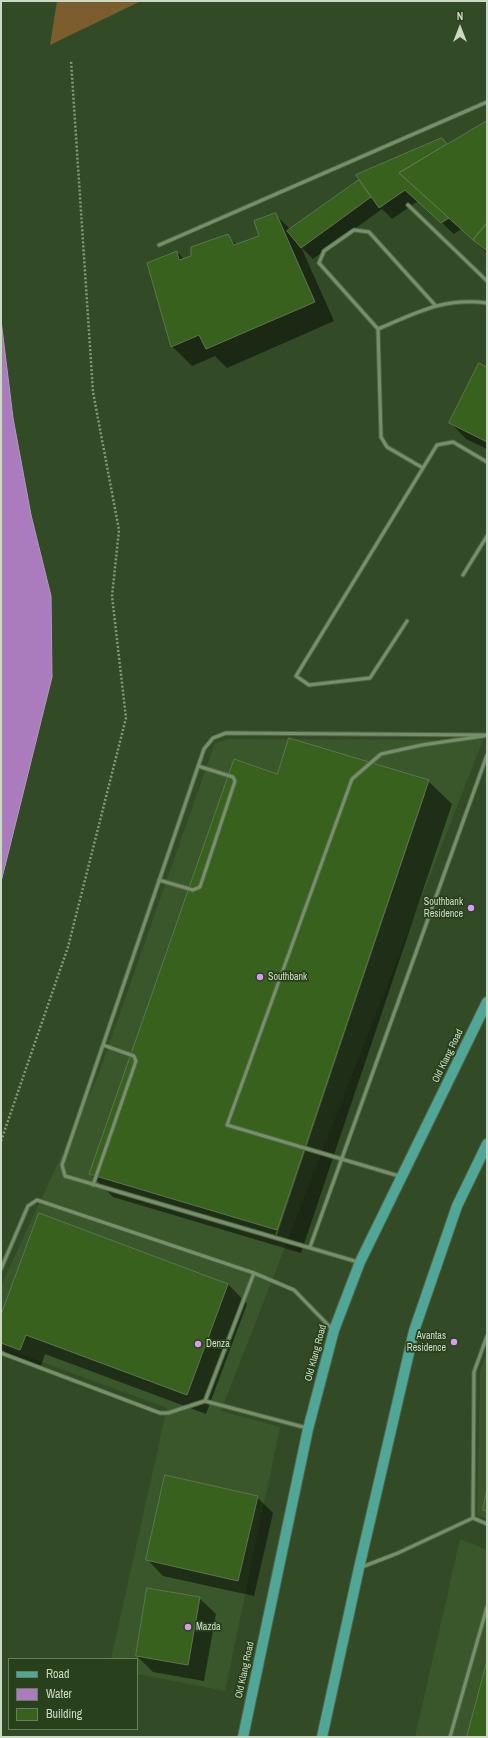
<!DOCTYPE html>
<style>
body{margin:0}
#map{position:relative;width:488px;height:1738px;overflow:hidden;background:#324b26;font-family:"Archivo Narrow",sans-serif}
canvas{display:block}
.frame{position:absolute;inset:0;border:2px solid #ccdac5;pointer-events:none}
.legend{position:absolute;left:8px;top:1658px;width:130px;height:72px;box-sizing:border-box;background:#28401c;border:1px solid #6a7e60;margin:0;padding:5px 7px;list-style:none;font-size:12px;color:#ccdac5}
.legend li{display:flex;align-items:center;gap:8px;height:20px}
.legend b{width:20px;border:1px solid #6a7e60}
.north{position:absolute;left:440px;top:8px;width:40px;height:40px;-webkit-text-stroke:3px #28401c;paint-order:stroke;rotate:0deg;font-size:11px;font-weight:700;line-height:16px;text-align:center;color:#ccdac5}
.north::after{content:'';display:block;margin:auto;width:14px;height:18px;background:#ccdac5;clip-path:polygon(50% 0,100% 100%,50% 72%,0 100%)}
</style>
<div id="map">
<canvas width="488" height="1738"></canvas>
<div class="frame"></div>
<ul class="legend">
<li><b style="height:5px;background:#50a697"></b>Road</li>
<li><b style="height:11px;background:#aa7bbd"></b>Water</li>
<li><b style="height:11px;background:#37611d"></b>Building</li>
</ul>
<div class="north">N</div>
</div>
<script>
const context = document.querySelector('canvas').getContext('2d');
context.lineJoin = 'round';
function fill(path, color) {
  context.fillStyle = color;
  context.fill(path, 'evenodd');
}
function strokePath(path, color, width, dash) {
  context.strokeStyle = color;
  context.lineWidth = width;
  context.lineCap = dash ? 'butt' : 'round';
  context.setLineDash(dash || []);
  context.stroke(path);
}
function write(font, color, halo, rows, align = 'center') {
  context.font = font + ' "Archivo Narrow",sans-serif';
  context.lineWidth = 3.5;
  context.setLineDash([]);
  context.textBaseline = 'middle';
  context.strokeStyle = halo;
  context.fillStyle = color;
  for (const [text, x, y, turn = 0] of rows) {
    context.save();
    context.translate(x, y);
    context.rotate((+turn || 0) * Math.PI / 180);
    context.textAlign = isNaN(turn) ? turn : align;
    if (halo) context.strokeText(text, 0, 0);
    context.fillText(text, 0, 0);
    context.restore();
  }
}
fill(new Path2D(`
 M229 739 483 740 221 1411 280 1427 225 1691 137 1674V1659H111L167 1408 1 1347V1286L98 1076 215 743Z
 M487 1352V1519L477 1515 480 1371Z
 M460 1539 487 1550V1737H415Z`), '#3a562b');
fill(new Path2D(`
 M57 1H141L50 45Z`), '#7c5d2d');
const water = new Path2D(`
 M1 320 13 418 31 515 51 596 52 677 1 882Z`);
fill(water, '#aa7bbd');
strokePath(water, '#b498bf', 1);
fill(new Path2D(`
 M487 122V253L461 229 454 234 418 201 392 219 382 209 313 259 301 247 334 321 227 368 215 356 192 366 172 346 177 252 184 259 192 257 227 236 237 245 261 237 276 215 291 230 361 180 442 139 447 145Z
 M487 368V449L466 439 450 422Z
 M277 775 428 781 452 804 301 1253 113 1197 90 1174ZM423 794H425L277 1235H275Z
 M228 1284 247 1304 206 1414 45 1354 40 1369 12 1359 1 1348V1317Z
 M257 1497 273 1513 254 1596 163 1576 147 1559Z
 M199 1598 216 1614 204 1681 153 1672 137 1656Z`), '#0007');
const building = new Path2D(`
 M487 121V223L473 240 399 173Z
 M442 138 447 144 399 173 449 218 441 223 405 190 379 208 356 175Z
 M359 180 371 197 301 248 287 231Z
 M276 213 315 302 206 349 199 335 171 347 147 263 177 251 179 260 191 256V247L228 234 234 245 259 236 254 221Z
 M487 223V251L473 240Z
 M479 363 487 367V442L449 423Z
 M289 738 429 780 277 1230 89 1174 234 759 277 774Z
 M39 1213 228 1284 187 1395 26 1335 20 1350 1 1343V1315Z
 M165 1475 258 1496 238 1581 146 1560Z
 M487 1489V1511L483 1510Z
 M147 1588 200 1597 188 1665 136 1656Z
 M487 1661V1737H467Z`);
fill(building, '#37611d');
strokePath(building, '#5c7650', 1);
const lane = new Path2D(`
 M408 205 487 281
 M159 245 487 102
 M435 305 369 232 354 230 324 251 319 263 378 329C416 313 444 297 487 303
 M378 329 381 437 387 447 423 468 296 676 309 685 370 678 407 621
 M423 468 437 445 453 442 487 462
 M463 575 487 536
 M159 880 193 890 200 887 235 781 233 777 198 766
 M399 1176 227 1125 352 779 381 754 422 745 484 736
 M93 1185 136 1061 134 1056 103 1045
 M310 1247 487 755
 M358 1262 65 1176 62 1165 204 749 213 738 226 733 487 735
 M1 1269 28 1206 37 1200 254 1273 294 1290 332 1329
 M1 1353 160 1413H168L205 1401 307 1428
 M205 1401 254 1273
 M473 1518 474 1372 487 1336
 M362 1567 398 1553 473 1518 487 1524
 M450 1737 487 1607`);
const primary = new Path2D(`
 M243 1737 308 1429 334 1330 360 1262 487 1002
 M322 1737 359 1568 414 1331 457 1206 487 1144`);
strokePath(lane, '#526647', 5);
strokePath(primary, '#526647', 12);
strokePath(new Path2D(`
 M1 1141 68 947 126 718 112 596 119 530 93 392 71 61`), '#85987b', 2.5, [2, 2]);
strokePath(lane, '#769169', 3);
strokePath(primary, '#50a697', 10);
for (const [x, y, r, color] of [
 [471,908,4,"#db99f6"],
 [260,977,4,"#db99f6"],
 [454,1342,4,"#db99f6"],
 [198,1344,4,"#db99f6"],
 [188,1627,4,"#db99f6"]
]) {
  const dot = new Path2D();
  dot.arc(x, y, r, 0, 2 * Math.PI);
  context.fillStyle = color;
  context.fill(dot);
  strokePath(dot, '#28401c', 1.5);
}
write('10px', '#ccdac5', '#28401c', [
 ["Southbank",463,902,"right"],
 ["Residence",463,914,"right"],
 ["Southbank",268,977],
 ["Avantas",446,1336,"right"],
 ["Residence",446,1348,"right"],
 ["Denza",206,1344],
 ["Mazda",196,1627]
], 'left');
write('10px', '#ccdac5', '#28401c', [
 ["Old Klang Road",448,1056,-64],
 ["Old Klang Road",316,1353,-75],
 ["Old Klang Road",245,1670,-78]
]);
</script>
